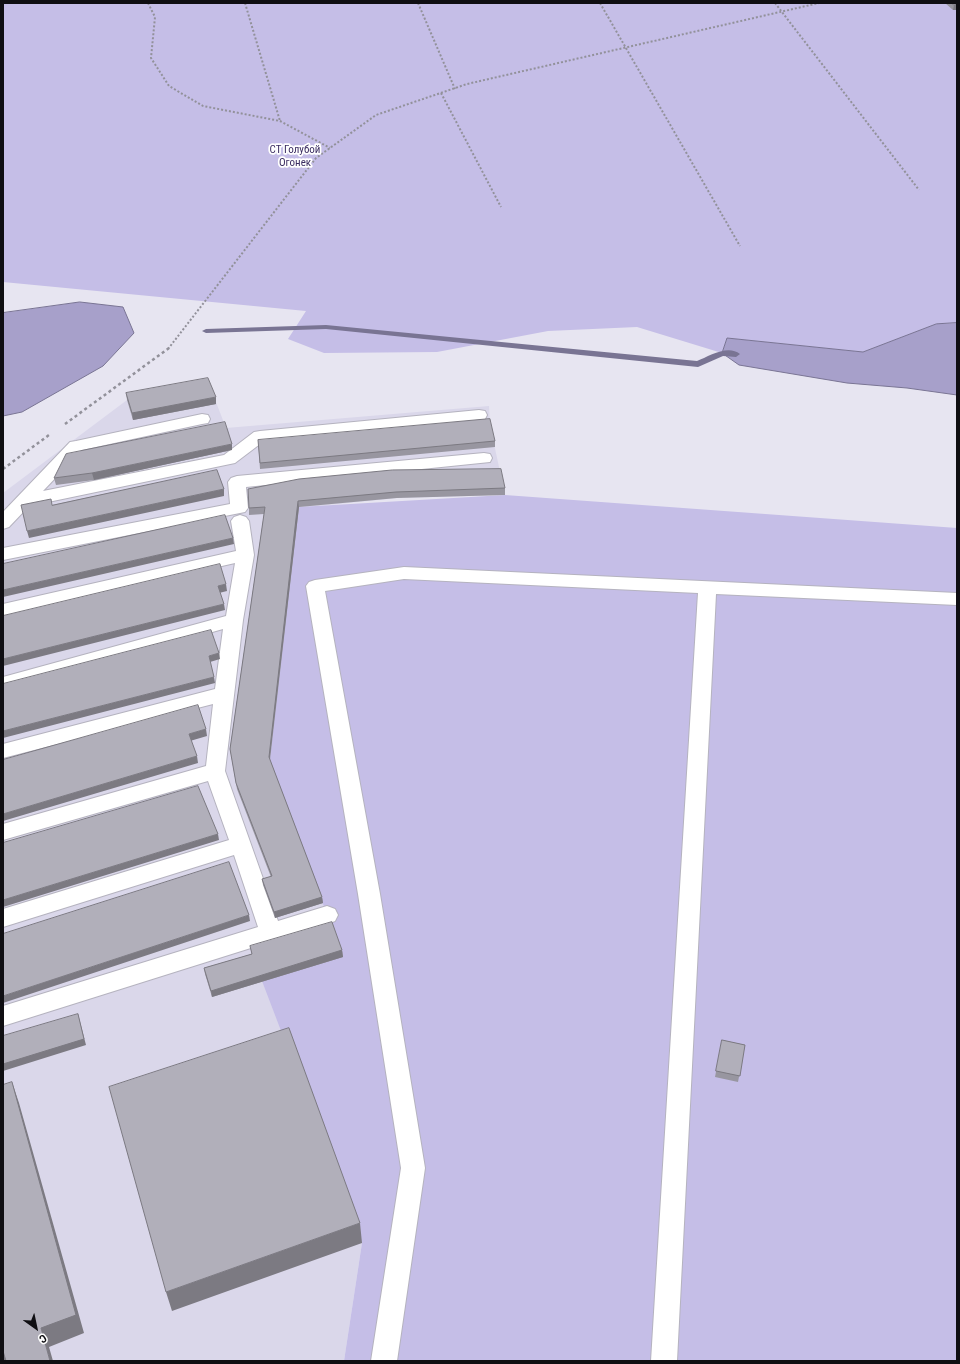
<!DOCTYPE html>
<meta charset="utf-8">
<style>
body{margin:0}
#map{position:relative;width:960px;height:1364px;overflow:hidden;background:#e7e5f1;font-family:"Roboto Condensed",sans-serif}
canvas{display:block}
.frame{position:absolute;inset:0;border:4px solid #0f0e12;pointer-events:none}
.north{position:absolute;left:16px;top:1308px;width:40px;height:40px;-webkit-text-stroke:3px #fff;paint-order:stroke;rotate:147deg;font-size:11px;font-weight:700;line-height:16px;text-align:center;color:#0f0e12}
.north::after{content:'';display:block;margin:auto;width:14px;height:18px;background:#0f0e12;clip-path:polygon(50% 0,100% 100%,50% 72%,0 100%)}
</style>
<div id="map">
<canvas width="960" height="1364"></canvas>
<div class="frame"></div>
<div class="north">С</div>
</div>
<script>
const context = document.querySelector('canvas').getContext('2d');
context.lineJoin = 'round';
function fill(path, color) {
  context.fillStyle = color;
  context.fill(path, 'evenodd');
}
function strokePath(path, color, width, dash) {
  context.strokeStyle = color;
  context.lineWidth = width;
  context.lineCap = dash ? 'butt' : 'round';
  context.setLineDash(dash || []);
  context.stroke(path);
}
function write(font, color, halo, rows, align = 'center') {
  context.font = font + ' "Roboto Condensed",sans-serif';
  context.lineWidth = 3.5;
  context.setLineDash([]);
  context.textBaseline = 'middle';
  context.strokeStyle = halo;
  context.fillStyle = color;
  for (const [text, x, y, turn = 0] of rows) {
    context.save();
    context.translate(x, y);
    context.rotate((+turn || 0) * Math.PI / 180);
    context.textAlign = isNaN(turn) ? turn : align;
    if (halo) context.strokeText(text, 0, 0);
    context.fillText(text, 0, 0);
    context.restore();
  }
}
fill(new Path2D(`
 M209 384 226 428 489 406 490 425 505 495 397 498 299 508 323 903 327 915 362 1243 344 1361H3V493L127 400Z`), '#dad7ea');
fill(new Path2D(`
 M3 3H957V323L936 324 863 352 727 338 722 353 637 327 548 331 437 352 324 353 288 339 306 311 3 282Z
 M505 495 957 528V1361H344L362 1243 262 981 343 956 269 764 299 507Z`), '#c5bee7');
const water = new Path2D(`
 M80 302 123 307 134 333 103 366 22 412 3 416V313Z
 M957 323V395L907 388 847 383 739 365 722 353 727 338 863 352 936 324Z`);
fill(water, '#a7a0ca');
strokePath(water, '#797493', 1);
fill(new Path2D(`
 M326 325 697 361C709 356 728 344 740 354L736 357 723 356 698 367 326 329 206 333 202 331 206 329Z`), '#797493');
const lane = new Path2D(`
 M479 410 485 411 487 415 485 419 264 441 235 463 29 506 9 527 3 529V512L70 442 76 441 202 414 208 415 210 419 208 423 202 424 82 450 43 491 224 455 254 432 260 431Z
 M484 453 490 454 492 458 490 462 246 487 248 508 245 512 3 560V548L230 504 228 482 231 478 237 476Z
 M240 515 246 517 249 521 254 555 243 620 225 771 278 921 327 906 335 909 338 915 335 921 327 924 3 1026V1006L258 927 234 855 3 927V909L229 840 208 781 3 840V824L206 766 213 704 3 758V744L215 689 223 629 3 691V677L226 616 235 563 3 616V604L236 551 231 521 234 517Z
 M404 567 957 593V605L716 594 677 1361H651L698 593 404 579 325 591 380 894 425 1168 397 1361H371L401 1168 358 894 306 586 309 582 315 580Z`);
strokePath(lane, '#b5b3bf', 2);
strokePath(new Path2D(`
 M148 3 155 17 151 58 169 86 203 106 280 121 330 148
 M245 3 280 121
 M418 3 455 89
 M600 3 740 246
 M775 3 919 190
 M441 93 501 207
 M168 349 316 158 376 115 467 84 819 3`), '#92919a', 2, [2, 2]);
strokePath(new Path2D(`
 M65 424 169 348
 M3 469 49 435`), '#92919a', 2.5, [3, 3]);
fill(lane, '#fff');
fill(new Path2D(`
 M945 3H957V10H953Z
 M126 393 216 404 133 420 127 400Z
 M258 440 495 441V447L260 469Z
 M232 450 94 480 56 485 54 478Z
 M505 488V495L397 498 299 507 270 760 322 897 323 903 275 918 263 885 262 879 271 877 237 789 230 749 264 514 249 515V508L248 489Z
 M250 946 342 950 343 957 212 997 205 974 204 968 252 954Z
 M722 1040 745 1045 738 1082 715 1077Z`), '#9896a0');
fill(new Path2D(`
 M957 4V10H953L954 5Z
 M216 397V404L133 420 132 413Z
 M232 444V450L94 480 92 473Z
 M224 489V496L29 538 27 531Z
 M298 501 299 507 269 764V757Z
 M233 538 234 544 3 597V590Z
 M226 584 227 591 219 593 218 586Z
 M224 604 225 610 3 666V659Z
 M219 653 220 659 210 662 209 656Z
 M214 677 215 683 3 738V731Z
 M206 729 207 736 190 741 189 734Z
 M197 756 198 763 3 821V814Z
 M218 834 219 840 3 907V900Z
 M322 897 323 903 275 918 274 912Z
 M249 915 250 921 3 1003V996Z
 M342 950 343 957 212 997 211 991Z
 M78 1014 86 1045 3 1071V1064Z
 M12 1082 19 1103 84 1333 49 1347 53 1361H50L41 1328Z
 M360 1223 362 1243 172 1311 166 1292Z
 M3 1348 9 1361H3Z`), '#7c7a82');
const building = new Path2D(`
 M952 3H957V4L954 5Z
 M208 378 216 397 132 413 126 393Z
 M490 419 495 441 260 463 258 440Z
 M225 422 232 444 92 473 54 478 66 454Z
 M501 469 505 488 396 492 298 501 269 757 322 897 274 912 262 879 272 876 236 783 230 749 265 507 249 508 248 489 299 479 392 470Z
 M217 470 224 489 27 531 21 505 51 499 52 505Z
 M225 515 233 538 3 590V564Z
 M220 564 226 584 218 586 224 604 3 659V616Z
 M211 630 219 653 209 656 214 677 3 731V684Z
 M198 705 206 729 189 734 197 756 3 814V760Z
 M198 786 218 834 3 900V843Z
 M229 862 249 915 3 996V934Z
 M332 922 342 950 211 991 204 968 252 954 250 946Z
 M78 1014 84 1039 3 1064V1036Z
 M289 1028 360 1223 166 1292 109 1087Z
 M722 1040 745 1045 740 1076 716 1071Z
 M12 1082 76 1315 41 1328 50 1361H6L3 1351V1085Z`);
fill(building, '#b1afba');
strokePath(building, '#7c7a82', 1);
write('11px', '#3a2c61', '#fff', [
 ["СТ Голубой",295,150],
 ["Огонек",295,163]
]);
</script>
